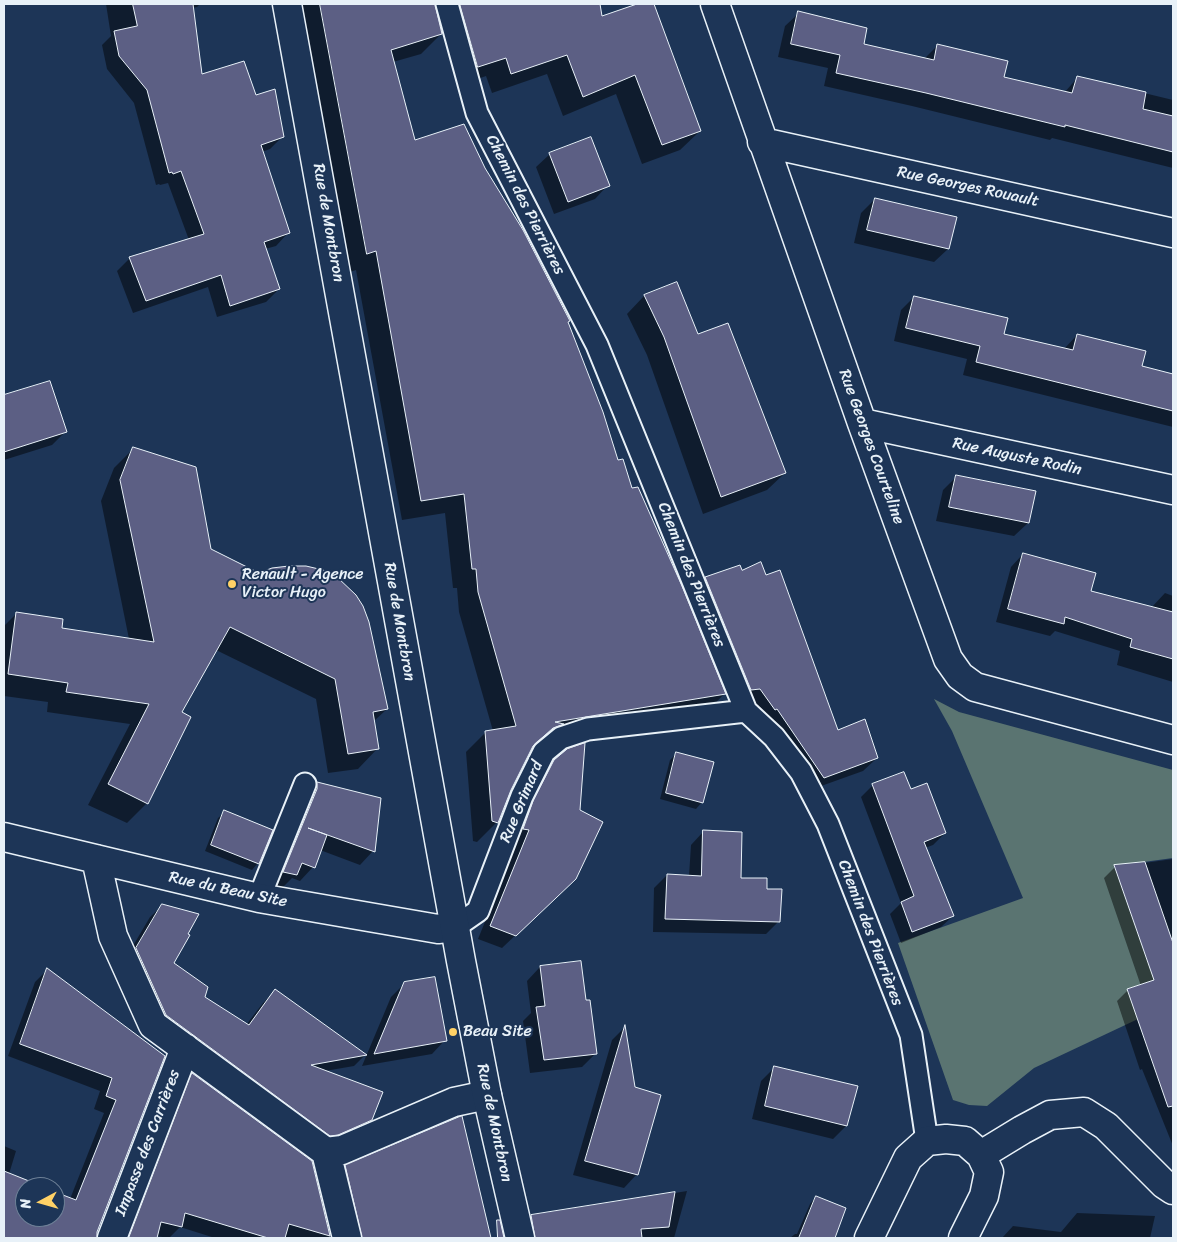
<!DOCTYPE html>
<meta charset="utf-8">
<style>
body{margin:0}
#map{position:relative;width:1177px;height:1242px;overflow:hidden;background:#1d3557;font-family:Sriracha,sans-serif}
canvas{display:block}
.frame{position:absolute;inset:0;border:5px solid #e8f1f8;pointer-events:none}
.north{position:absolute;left:15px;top:1177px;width:50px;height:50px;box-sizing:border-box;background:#1d3557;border:1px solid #6e8097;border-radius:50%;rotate:264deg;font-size:14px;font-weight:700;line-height:20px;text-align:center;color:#e8f1f8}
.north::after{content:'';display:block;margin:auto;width:18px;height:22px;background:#ffd166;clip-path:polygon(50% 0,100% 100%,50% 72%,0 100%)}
</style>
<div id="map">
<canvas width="1177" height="1242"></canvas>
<div class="frame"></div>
<div class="north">N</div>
</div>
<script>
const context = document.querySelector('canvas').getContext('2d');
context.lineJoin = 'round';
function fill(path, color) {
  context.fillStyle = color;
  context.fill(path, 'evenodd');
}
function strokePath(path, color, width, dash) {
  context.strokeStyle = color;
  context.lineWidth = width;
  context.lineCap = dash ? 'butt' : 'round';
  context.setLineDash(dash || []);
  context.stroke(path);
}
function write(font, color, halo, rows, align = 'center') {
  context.font = font + ' Sriracha,sans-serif';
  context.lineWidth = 4;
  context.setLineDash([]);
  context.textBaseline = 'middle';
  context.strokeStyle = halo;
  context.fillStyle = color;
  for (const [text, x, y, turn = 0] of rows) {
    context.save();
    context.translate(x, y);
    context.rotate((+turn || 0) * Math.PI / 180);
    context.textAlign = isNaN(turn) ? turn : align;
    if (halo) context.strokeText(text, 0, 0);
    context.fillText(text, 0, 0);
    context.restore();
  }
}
fill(new Path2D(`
 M934 699 959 712 1173 770V858L1114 866 1154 980 1127 989 1138 1019 1034 1068 987 1106 969 1105 953 1100 898 943 1023 898 952 731Z`), '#5a7471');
fill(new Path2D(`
 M106 4H200L197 7 192 8 201 75 255 97 282 137 270 149 262 152 288 233 276 246 265 249 279 289 266 302 217 317 208 287 133 313 117 271 130 258 189 240 168 183 160 185 159 184 156 185 134 103 107 69 102 45 111 36Z
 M298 4H559L567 30 640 4H653L700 131 680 150 642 164 616 94 563 116 547 74 492 93 486 76 458 86 443 32 421 54 393 62 414 141 484 169 567 323 617 462 724 694 705 714 543 743 532 748 510 790 497 822 477 842 473 841 466 752 486 732 493 731 459 612 457 588H453L445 513 402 520 356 270 347 273Z
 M799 13 862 45 924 59 938 45 1003 78 1064 93 1078 77 1173 100V168L1052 138 1050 140 912 106 824 86 828 68 778 57 785 26Z
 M550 154 608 185 595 199 554 214 536 167Z
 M875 199 948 249 934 262 854 243 861 213Z
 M677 284 697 335 785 473 767 490 703 514 647 355 627 314 644 296Z
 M914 297 1003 335 1064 349 1077 335 1140 367 1173 375V427L963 375 967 359 894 341 901 310Z
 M50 382 65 432 52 445 4 460V396Z
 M134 448 210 550 387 709 373 722 378 748 358 769 328 773 316 699 216 650 180 713 147 803 127 823 88 805 130 724 47 712 48 702 4 696V626L17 613 60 629 129 639 101 501 114 468Z
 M956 477 1034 492 1028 523 1014 536 936 521 943 490Z
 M1023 554 1089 592 1151 608 1165 593 1173 596V682L1117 665 1120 651 1055 631 1050 636 996 622 1011 567Z
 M741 571 838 731 877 758 863 771 810 790 763 722 692 592 706 578Z
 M676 754 702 802 696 809 660 799 670 760Z
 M555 761 561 892 502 948 478 939 517 843 511 842 541 774Z
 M318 783 373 851 360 865 320 850 313 867 300 881 292 878 282 888 270 885 304 797Z
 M873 785 910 791 945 833 933 845 925 848 953 916 941 927 901 943 890 914 901 903 861 797Z
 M225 812 258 863 252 870 205 851 218 818Z
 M703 832 739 879 766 890 779 921 766 934 653 932 654 888 667 875 689 876 691 845Z
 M1173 859V1146L1142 1069 1140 1070 1117 1001 1128 990 1141 986 1104 878 1115 867Z
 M163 905 173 963 203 997 246 1025 263 1003 275 991 365 1055 354 1066 325 1071 371 1120 358 1132 325 1146 154 1027 124 961 150 917Z
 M540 967 585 1001 596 1053 582 1067 530 1073 523 1021 531 1013 527 981Z
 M47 970 164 1056 96 1232 95 1238H30L32 1233 4 1223V1146L16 1151 9 1174 40 1187H25V1217H55V1193L70 1199 104 1113 94 1109 100 1091 8 1056 35 982Z
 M405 983 445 1040 432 1054 362 1066 391 997Z
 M625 1027 637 1174 624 1188 573 1175 612 1040Z
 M775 1067 846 1126 833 1139 752 1119 761 1081Z
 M192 1075 311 1162 330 1238H215L180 1227 169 1238 156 1236 155 1238H122L180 1087Z
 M346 1166 482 1210 489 1238H348L333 1179Z
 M687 1191 674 1238H536L533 1227 546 1214Z
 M816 1197 844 1209 832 1238H790L795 1234H797L810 1204Z
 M1077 1213 1155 1216 1150 1238H1002L1013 1226 1061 1232Z`), '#0007');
const building = new Path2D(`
 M133 4H193L202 74 244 61 256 95 275 89 284 137 261 145 290 233 264 242 280 289 230 306 221 275 146 301 129 257 204 234 181 171 173 174 172 172 169 173 147 90 119 56 114 31 137 26Z
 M320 4H435L442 34 391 50 415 140 464 124 485 168 523 230 570 321 568 322 603 412 618 460 623 459 632 488 638 487 682 586 726 694 555 722 564 724 553 728 533 746 511 790 498 823 492 821 485 731 516 726 478 592 476 569H472L464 494 421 501 376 251 367 254Z
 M460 4H600L602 16 637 4H654L701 131 662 145 635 75 583 97 567 55 511 74 506 58 478 67Z
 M798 11 867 28 864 44 934 60 937 44 1008 61 1004 77 1072 93 1077 76 1146 92 1143 109 1173 116V152L1065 125V127L926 93 836 73 840 55 791 44Z
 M591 137 610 186 568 202 549 153Z
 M875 198 957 217 949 249 867 230Z
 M677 282 698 334 728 323 786 473 721 497 664 337 644 295Z
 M914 296 1008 318 1004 334 1073 350 1077 334 1146 351 1142 366 1173 374V411L976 362 980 346 906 328Z
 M50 381 67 432 4 452V395Z
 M133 447 196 467 211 549 259 573 272 568 289 566H306L323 570 337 577 356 595 363 606 369 622 388 709 373 712 379 749 348 754 335 679 230 627 182 712 191 717 148 804 108 784 149 704 66 692 68 683 8 674 16 612 63 619 62 628 154 642 120 480Z
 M956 475 1036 491 1029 523 949 507Z
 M1023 553 1096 573 1091 591 1173 612V659L1130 647 1132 639 1065 617 1064 624 1008 609Z
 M761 562 766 575 780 570 838 730 865 719 878 758 824 778 777 709 775 710 760 689 751 690 705 577 740 565 742 570Z
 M585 743 580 810 603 822 576 879 516 936 490 926 529 830 523 829 533 801 554 760 567 749Z
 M676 752 714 762 703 803 666 793Z
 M904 772 911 789 927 783 946 833 924 842 954 916 912 932 901 902 914 896 872 784Z
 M317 782 381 798 375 852 308 828 327 835 315 868 302 863 297 875 283 872 317 789Z
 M224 810 273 830 259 864 211 845Z
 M703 830 742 832 741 878H767V889H782L780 922 665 919 667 874 701 876Z
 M1145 862 1173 943V1106L1168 1107 1127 989 1154 980 1114 865Z
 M162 904 199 914 188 934 190 935 174 963 208 987 205 997 249 1025 275 989 367 1055 311 1065 383 1092 372 1120 338 1135 330 1136 166 1015 136 948Z
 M581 961 586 1000H590L597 1054 544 1060 536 1007 545 1006 540 966Z
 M47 968 165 1056 97 1232V1238H4V1171L44 1187H25V1217H55V1192L76 1200 116 1100 106 1096 112 1078 20 1044Z
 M435 977 447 1041 374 1054 404 982Z
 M625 1025 635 1087 661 1095 638 1175 585 1161Z
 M774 1066 858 1086 847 1126 765 1106Z
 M192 1073 312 1161 330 1236 289 1224 285 1238H268L185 1213 182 1227 161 1222 157 1238H129Z
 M462 1116 491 1238H362L345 1165Z
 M675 1192 669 1227 641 1229 642 1238H535L531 1215Z
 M816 1196 846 1208 835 1238H799Z
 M497 1220H500L504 1238H498Z`);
fill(building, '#5c5f84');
strokePath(building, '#e8f1f8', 1);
const service = new Path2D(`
 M447 4 477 113 597 345 746 711 774 737 801 772 828 824 911 1035 927 1141
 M259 898 305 784
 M455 927 478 911 522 796 544 752 561 738 588 729 746 711`);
const minor = new Path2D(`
 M715 4 862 423 948 659 960 676 975 687 1173 740
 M762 142 1173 233
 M862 423 1173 490
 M4 837 259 898 438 929 455 927
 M96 859 113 936 153 1025 326 1152 342 1150 454 1102 487 1095
 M326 1152 347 1238
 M981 1155 1022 1130 1050 1115 1084 1112 1106 1126 1164 1184 1173 1190
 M112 1238 185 1048
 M869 1238 908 1158 927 1141 946 1139 965 1141 981 1155 989 1172 984 1196 963 1238`);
const secondary = new Path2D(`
 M287 4 461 961 487 1095 520 1238`);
strokePath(service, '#e8f1f8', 25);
strokePath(minor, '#e8f1f8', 31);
strokePath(secondary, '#e8f1f8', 31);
strokePath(service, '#1d3557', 21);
strokePath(minor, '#1d3557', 28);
strokePath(secondary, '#1d3557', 28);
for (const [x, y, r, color] of [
 [232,584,5,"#ffd166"],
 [453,1032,5,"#ffd166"]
]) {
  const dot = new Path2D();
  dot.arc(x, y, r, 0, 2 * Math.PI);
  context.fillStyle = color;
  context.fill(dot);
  strokePath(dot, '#1d3557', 2);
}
write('16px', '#e8f1f8', '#1d3557', [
 ["Rue Georges Rouault",968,187,12],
 ["Chemin des Pierrières",525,205,63],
 ["Rue de Montbron",328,223,80],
 ["Rue Georges Courteline",871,447,70],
 ["Rue Auguste Rodin",1017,457,12],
 ["Chemin des Pierrières",691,575,68],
 ["Rue de Montbron",399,622,80],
 ["Rue Grimard",522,802,-67],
 ["Rue du Beau Site",228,890,12],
 ["Chemin des Pierrières",870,933,69],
 ["Rue de Montbron",494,1123,78],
 ["Impasse des Carrières",148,1143,-69]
]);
write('16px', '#e8f1f8', '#1d3557', [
 ["Renault - Agence",242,575],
 ["Victor Hugo",242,593],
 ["Beau Site",463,1032]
], 'left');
</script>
